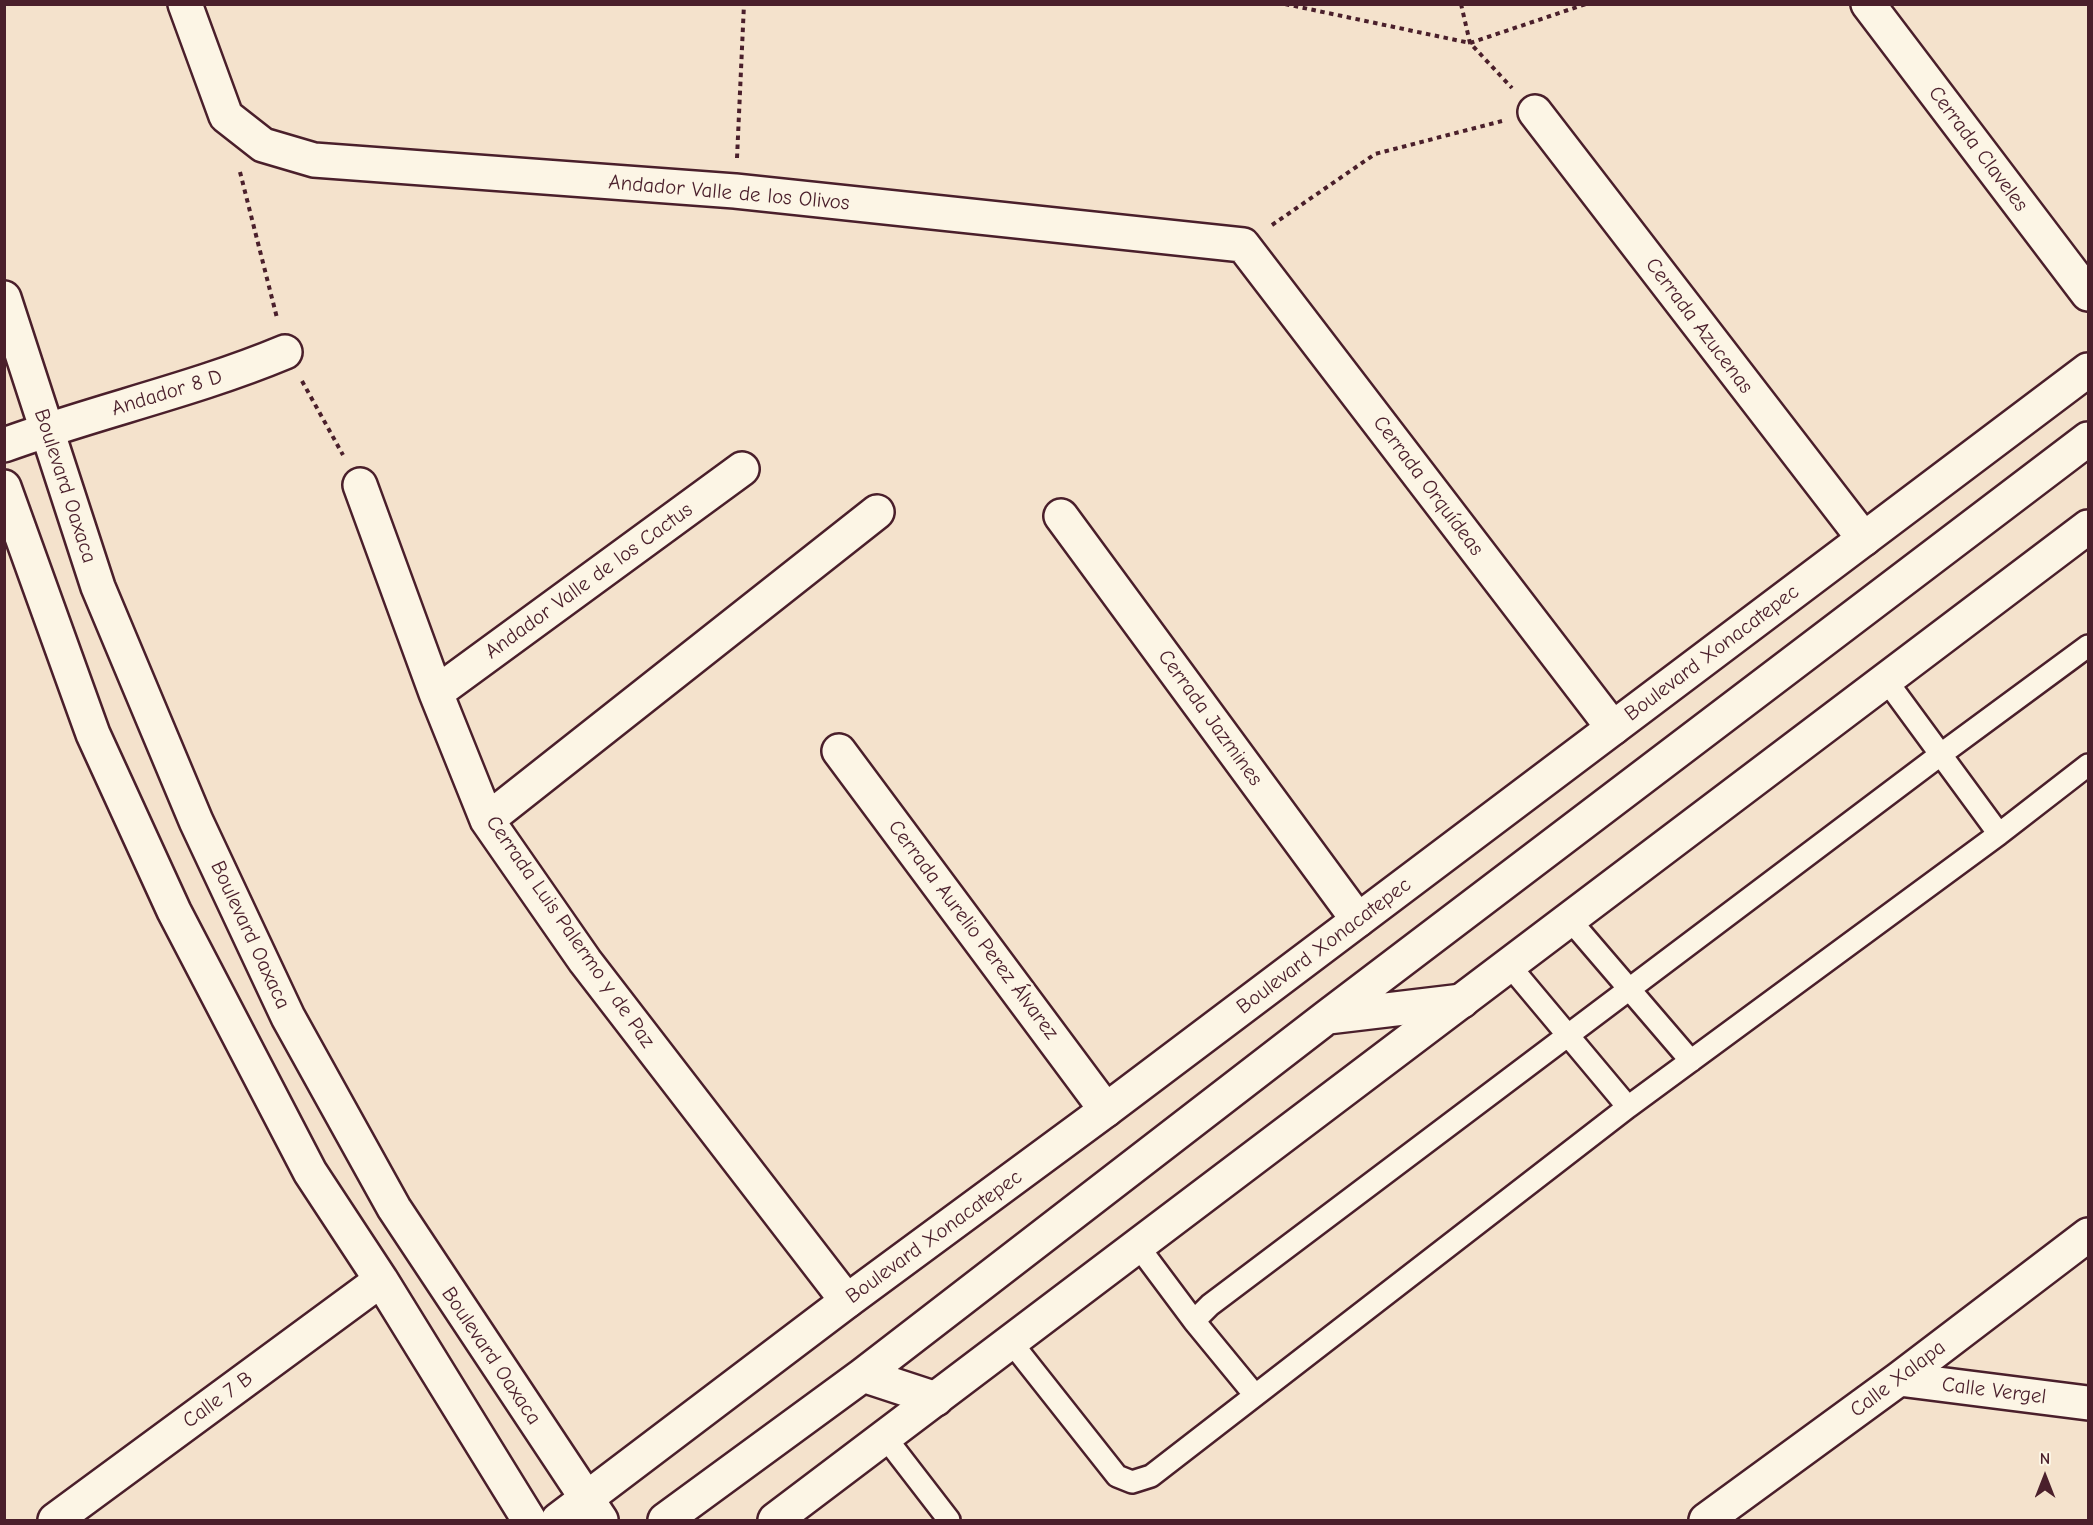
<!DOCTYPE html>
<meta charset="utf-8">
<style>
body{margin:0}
#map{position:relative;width:2093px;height:1525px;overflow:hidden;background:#f4e2cc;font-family:"Comic Neue",sans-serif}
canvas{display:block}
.frame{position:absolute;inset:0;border:6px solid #4a1f2b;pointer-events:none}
.north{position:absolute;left:2015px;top:1447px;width:60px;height:60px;-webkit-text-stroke:4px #fcf5e5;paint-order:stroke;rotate:0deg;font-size:16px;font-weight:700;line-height:24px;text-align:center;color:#4a1f2b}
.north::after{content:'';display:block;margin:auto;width:21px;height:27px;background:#4a1f2b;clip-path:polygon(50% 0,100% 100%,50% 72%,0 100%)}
</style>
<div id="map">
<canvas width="2093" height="1525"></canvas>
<div class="frame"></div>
<div class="north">N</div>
</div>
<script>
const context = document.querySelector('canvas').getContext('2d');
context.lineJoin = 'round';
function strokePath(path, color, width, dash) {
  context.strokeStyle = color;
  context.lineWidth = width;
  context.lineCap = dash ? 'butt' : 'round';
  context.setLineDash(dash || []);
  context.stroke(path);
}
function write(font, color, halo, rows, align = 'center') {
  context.font = font + ' "Comic Neue",sans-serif';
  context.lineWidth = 5;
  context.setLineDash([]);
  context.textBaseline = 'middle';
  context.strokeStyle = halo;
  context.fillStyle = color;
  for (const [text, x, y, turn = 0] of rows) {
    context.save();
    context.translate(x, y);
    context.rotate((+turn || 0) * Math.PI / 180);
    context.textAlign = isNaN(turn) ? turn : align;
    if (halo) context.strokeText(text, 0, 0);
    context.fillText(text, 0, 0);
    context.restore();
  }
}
const lane = new Path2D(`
 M1886 680 1999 834
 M1570 920 1691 1061
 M1509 965 1628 1107
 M1138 1246 1194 1321
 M1011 1342 1117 1476 1132 1482 1151 1476 1628 1107 1999 834 2088 765
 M1254 1394 1194 1321 1210 1305 1940 755 2088 646
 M885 1437 949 1520`);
const street = new Path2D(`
 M185 4 226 116 263 145 314 160 735 191 1243 245 1613 728
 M1868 4 2088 294
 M1535 112 1864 539
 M4 298 98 587 196 821 288 1017 394 1208 601 1520
 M4 445C97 411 194 390 285 352
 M360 485 436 693 487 820 585 961 847 1301
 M4 487 93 734 174 911 310 1172 381 1280 529 1520
 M1061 516 1358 920
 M436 693 742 469
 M839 751 1106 1110
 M487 820 877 512
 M1899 1379 2088 1403
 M55 1520 381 1280
 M775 1520 2088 527
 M1706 1520 1899 1379 2088 1235`);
const secondary = new Path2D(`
 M1328 1017 1462 1001
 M863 1375 936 1399
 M558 1520 847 1301 1106 1110 2088 370
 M665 1520 863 1375 1327 1017 2088 439`);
strokePath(lane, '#4a1f2b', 26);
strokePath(street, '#4a1f2b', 38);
strokePath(secondary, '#4a1f2b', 38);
strokePath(new Path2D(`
 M1285 4 1470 43
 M1461 4 1470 43 1512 88
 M1470 43 1586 4
 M737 158 744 4
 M240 172 277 318
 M1272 225 1375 154 1502 121
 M302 381 343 455`), '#4a1f2b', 4, [4.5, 4.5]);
strokePath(lane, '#fcf5e5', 21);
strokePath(street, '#fcf5e5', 33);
strokePath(secondary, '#fcf5e5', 33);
write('21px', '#4a1f2b', '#fcf5e5', [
 ["Cerrada Claveles",1978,149,53],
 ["Andador Valle de los Olivos",729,193,5],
 ["Cerrada Azucenas",1699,326,53],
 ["Andador 8 D",167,393,-17],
 ["Boulevard Oaxaca",65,486,72],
 ["Cerrada Orquídeas",1428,486,53],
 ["Andador Valle de los Cactus",589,581,-36],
 ["Boulevard Xonacatepec",1712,653,-37],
 ["Cerrada Jazmines",1210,718,54],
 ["Cerrada Aurelio Perez Álvarez",973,930,53],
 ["Cerrada Luis Palermo y de Paz",570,932,55],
 ["Boulevard Oaxaca",250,935,65],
 ["Boulevard Xonacatepec",1324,946,-37],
 ["Boulevard Xonacatepec",934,1237,-36],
 ["Boulevard Oaxaca",491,1356,56],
 ["Calle Xalapa",1898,1379,-37],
 ["Calle Vergel",1994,1391,7],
 ["Calle 7 B",218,1400,-36]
]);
</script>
